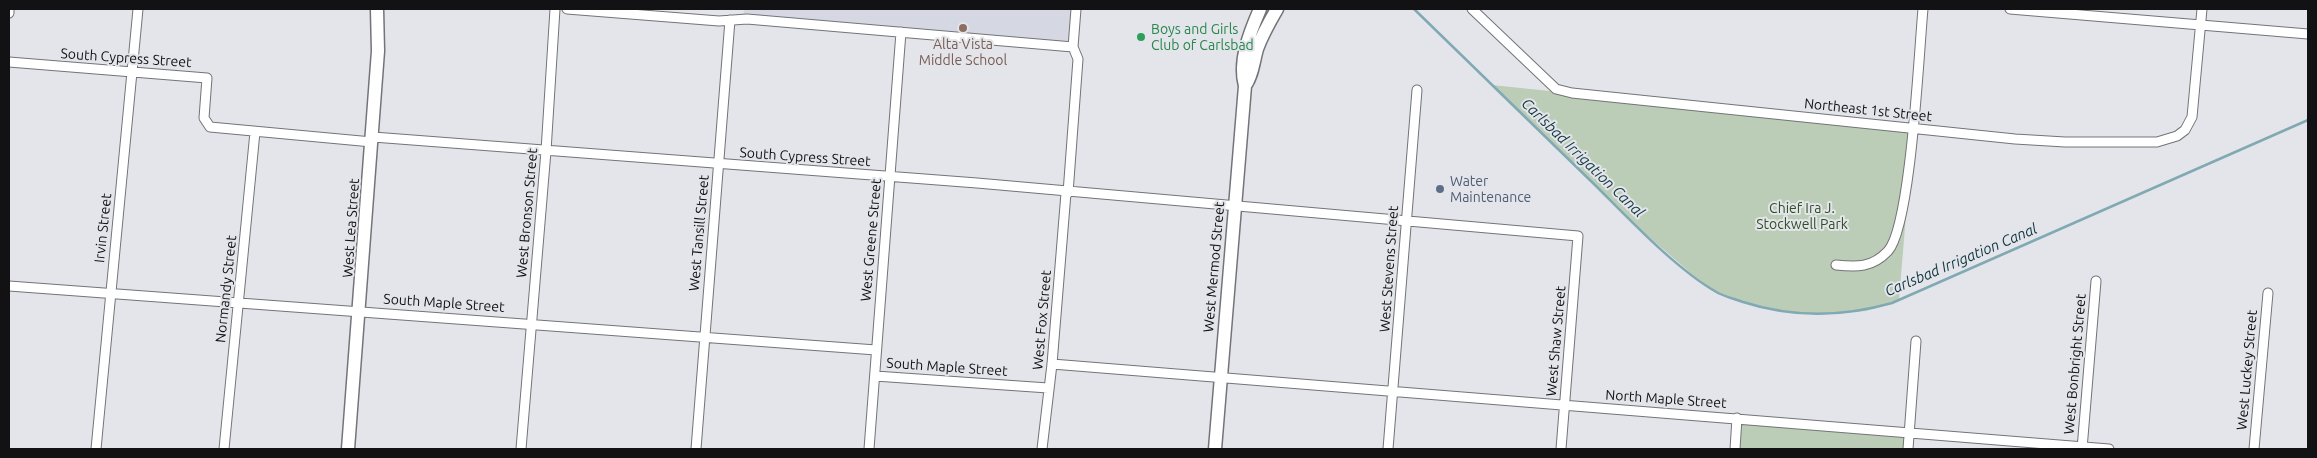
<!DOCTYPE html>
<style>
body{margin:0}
#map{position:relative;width:2317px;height:458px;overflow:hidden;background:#e4e5ea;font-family:Ubuntu,sans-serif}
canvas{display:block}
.frame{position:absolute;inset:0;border:10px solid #121214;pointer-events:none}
</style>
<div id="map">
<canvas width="2317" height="458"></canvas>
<div class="frame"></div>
</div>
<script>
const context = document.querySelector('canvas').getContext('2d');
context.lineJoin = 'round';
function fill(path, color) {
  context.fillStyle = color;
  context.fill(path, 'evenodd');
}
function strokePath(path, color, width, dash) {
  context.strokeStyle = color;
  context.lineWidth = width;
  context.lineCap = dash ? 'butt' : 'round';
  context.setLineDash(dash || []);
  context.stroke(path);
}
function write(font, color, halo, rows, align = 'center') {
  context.font = font + ' Ubuntu,sans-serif';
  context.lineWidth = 4;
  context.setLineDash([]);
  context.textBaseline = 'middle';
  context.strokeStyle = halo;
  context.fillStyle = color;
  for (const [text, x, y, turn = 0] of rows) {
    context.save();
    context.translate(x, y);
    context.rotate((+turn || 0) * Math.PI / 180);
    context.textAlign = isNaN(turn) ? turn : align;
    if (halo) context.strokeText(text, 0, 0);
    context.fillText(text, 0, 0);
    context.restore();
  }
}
fill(new Path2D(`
 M744 9H1076L1073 47 743 19Z`), '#d5d8e3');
fill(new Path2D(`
 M1492 85 1913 129 1899 300 1866 311 1817 315 1761 308 1719 294 1692 274 1641 230Z
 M1737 418 1909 432 1908 449H1735Z`), '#bbcdb6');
strokePath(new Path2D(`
 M1414 9C1475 68 1535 127 1596 186 1630 220 1677 270 1718 293 1726 297 1735 299 1743 302 1793 318 1843 317 1892 303L2308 120`), '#80a9b3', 2.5);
const street = new Path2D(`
 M567 9 719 21 747 19 1073 47
 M1472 9 1556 89 1572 93 2015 139 2065 142H2157L2177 136 2185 130 2192 117 2202 9
 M2010 9 2308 34
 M9 13V9
 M9 62 207 78 204 118 210 127 372 142
 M373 137 977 183 1578 236 1561 449
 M1068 193 1078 59 1073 47 1076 9
 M1836 265C1857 267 1872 268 1888 251 1911 226 1919 50 1923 9
 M9 286 876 350
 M1052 364 2109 449
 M875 376 1048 388
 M96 449 138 9
 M224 449 255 132
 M521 449 546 151 555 9
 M696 449 730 20
 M869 449 901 32
 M1042 449 1052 364 1066 193
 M1388 449 1417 90
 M1735 449 1737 418
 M1908 449 1916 341
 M2082 449 2096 281
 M2254 449 2268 293`);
const secondary = new Path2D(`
 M1245 86C1253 74 1253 63 1257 49 1262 35 1270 21 1277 9
 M348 449 378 51 377 9
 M1215 449 1245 86C1238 61 1250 32 1260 9`);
strokePath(street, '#737478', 11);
strokePath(secondary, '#737478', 15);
strokePath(street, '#fff', 9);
strokePath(secondary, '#fff', 12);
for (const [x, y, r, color] of [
 [963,28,5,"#8d6e63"],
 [1141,37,5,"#2e9e5b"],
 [1440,189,5,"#5c6f8a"]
]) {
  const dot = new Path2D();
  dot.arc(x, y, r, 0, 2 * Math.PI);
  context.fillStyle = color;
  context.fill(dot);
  strokePath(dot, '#e4e5ea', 2);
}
write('14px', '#27864d', '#e4e5ea', [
 ["Boys and Girls",1151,29],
 ["Club of Carlsbad",1151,45]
], 'left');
write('14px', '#785e54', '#e4e5ea', [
 ["Alta Vista",963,44],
 ["Middle School",963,60]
]);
write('14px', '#121214', '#e4e5ea', [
 ["South Cypress Street",126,58,4],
 ["Northeast 1st Street",1868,110,6],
 ["South Cypress Street",805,157,4],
 ["West Bronson Street",527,213,-85],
 ["Irvin Street",103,228,-84],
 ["West Lea Street",351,228,-86],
 ["West Tansill Street",699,233,-85],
 ["West Greene Street",871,240,-85],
 ["West Mermod Street",1214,267,-85],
 ["West Stevens Street",1389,269,-86],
 ["Normandy Street",226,289,-84],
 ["South Maple Street",444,303,4],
 ["West Fox Street",1042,320,-85],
 ["West Shaw Street",1556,341,-85],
 ["West Bonbright Street",2075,364,-85],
 ["South Maple Street",947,367,4],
 ["West Luckey Street",2247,370,-85],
 ["North Maple Street",1666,399,4]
]);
write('14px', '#4e5e75', '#e4e5ea', [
 ["Water",1450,181],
 ["Maintenance",1450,197]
], 'left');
write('14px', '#2f4f25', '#e4e5ea', [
 ["Chief Ira J.",1802,208],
 ["Stockwell Park",1802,224]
]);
write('italic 15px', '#103841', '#e4e5ea', [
 ["Carlsbad Irrigation Canal",1583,158,44],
 ["Carlsbad Irrigation Canal",1961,260,-23]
]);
</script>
